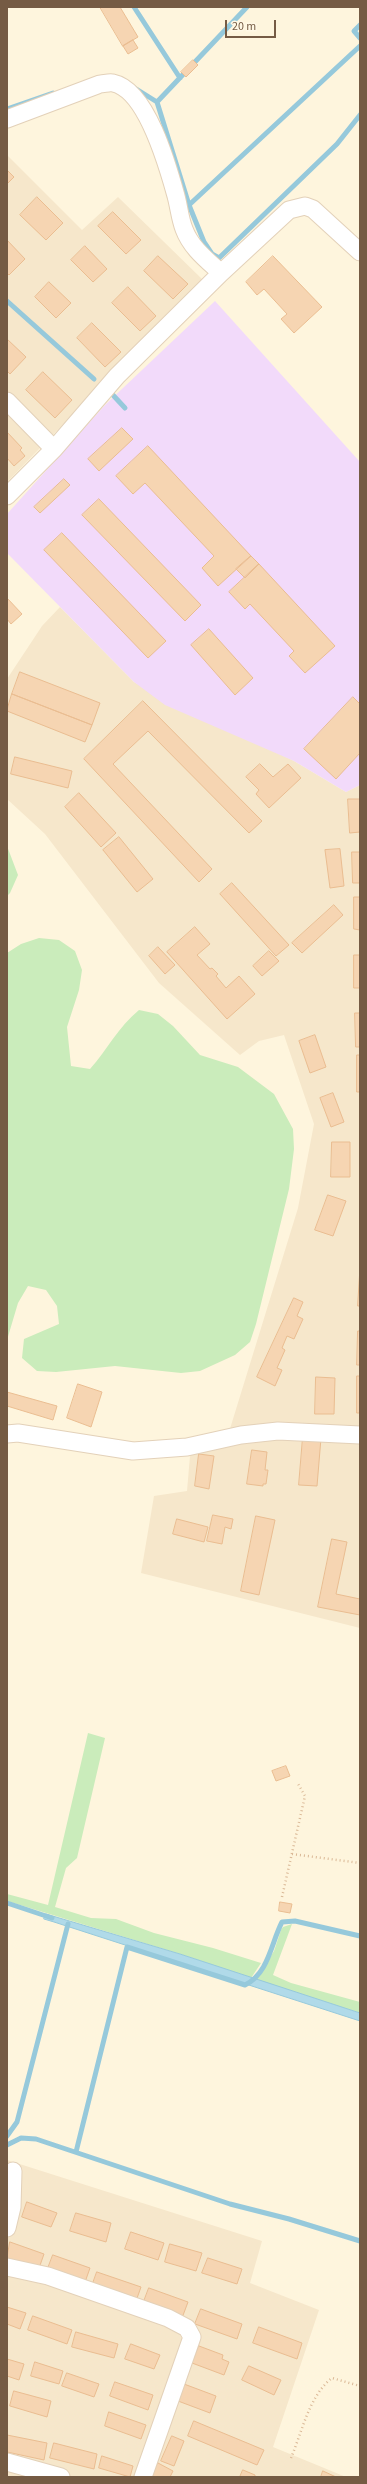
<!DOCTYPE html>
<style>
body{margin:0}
#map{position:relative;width:367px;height:2484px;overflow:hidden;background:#fef5dd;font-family:"Source Sans 3",sans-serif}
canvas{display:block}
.frame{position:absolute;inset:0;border:8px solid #755b44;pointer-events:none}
.scale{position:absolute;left:225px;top:20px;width:51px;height:18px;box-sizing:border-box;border:2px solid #755b44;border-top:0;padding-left:5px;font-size:12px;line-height:14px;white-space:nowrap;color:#755b44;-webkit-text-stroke:3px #fff8e5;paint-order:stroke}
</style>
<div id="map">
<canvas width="367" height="2484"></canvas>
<div class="frame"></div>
<div class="scale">20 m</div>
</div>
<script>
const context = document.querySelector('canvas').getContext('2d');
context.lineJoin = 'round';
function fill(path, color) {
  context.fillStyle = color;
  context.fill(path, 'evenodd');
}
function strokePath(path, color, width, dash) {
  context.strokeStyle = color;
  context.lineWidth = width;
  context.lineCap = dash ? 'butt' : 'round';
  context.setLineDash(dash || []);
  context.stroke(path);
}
fill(new Path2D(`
 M7 155 82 230 118 197 203 280 7 482Z
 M60 607 134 682 294 761 346 792 360 785V1628L141 1573 154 1496 187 1491 190 1456 229 1432 298 1208 314 1124 284 1035 259 1041 240 1055 159 983 45 834 7 799V679L42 626Z
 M7 2160 262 2241 250 2283 319 2310 273 2447 346 2477H7Z`), '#f6e7cb');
fill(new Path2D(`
 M215 301 360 462V785L346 792 294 761 165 705 134 682 7 553V514L105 405Z`), '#f2dafa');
fill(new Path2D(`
 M7 846 18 875 10 893 7 896Z
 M39 938 59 940 75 951 82 970 79 990 67 1027 71 1066 90 1069C107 1050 118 1027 139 1010L158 1014 173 1026 200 1055 238 1067 274 1094 293 1129 294 1149 289 1189 256 1324 250 1342 235 1355 200 1371 181 1373 115 1366 56 1372 37 1371 22 1358 24 1339 59 1324 57 1306 46 1290 28 1286 18 1303 7 1340V953L21 944Z
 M88 1733 105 1738 77 1858 66 1868 55 1907 91 1918 116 1919 154 1933 213 1948 261 1963 251 1978 180 1954 7 1901V1894L48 1905Z
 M292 1924 273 1975 291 1983 360 2002V2013L256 1980 274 1951 281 1930 283 1927Z`), '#caecbb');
const water = new Path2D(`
 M46 1914 180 1954 360 2013V2021L54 1922 44 1919Z`);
fill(water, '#b0dae9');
strokePath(water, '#96c9db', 1);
strokePath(new Path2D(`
 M134 7 180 78
 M360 25 354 31 360 38
 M133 87 157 102 189 205 204 242 212 254 219 258 337 144 360 115
 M157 102 247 7
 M7 109 53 93
 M189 205 360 46
 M7 301 94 379
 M112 394 125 408
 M7 1903 52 1918
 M7 2136 17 2122 68 1924
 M7 2145 21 2138 36 2139 230 2204 289 2219 360 2241
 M76 2152 127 1947 245 1985C269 1973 271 1943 282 1922L295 1921 360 1936`), '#96c9db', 5);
const building = new Path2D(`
 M100 7H120L138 37 123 46Z
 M133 40 138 48 128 54 123 46Z
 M193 60 198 65 186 77 181 72Z
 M7 170 14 177 7 184Z
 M37 197 63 223 46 240 20 215Z
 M113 212 141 240 126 254 98 226Z
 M7 240 25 259 9 275 7 273Z
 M85 246 107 269 93 282 71 260Z
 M158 256 188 284 173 299 144 271Z
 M273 256 322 307 294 333 281 319 287 314 264 289 257 295 246 282Z
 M49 282 71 303 56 318 35 297Z
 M128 287 156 316 140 331 112 303Z
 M92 323 121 352 105 367 77 338Z
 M7 339 26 357 10 374 7 371Z
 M43 372 72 400 55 418 26 390Z
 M122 428 133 439 99 471 88 459Z
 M7 432 22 448 20 450 25 456 14 466 7 458Z
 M148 446 251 556 218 586 202 568 214 556 145 483 133 494 116 476Z
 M64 479 70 485 40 513 34 507Z
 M99 499 201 605 185 621 82 515Z
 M62 533 166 641 148 658 44 550Z
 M251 556 259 564 245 578 236 569Z
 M259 564 335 646 305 673 289 656 294 651 250 604 245 609 229 592Z
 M7 598 22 614 11 624 7 619Z
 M209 629 253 678 235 695 191 645Z
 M20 672 100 703 92 725 12 694Z
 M12 694 92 725 85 742 7 711Z
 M353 697 360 704V753L336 779 304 749Z
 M143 701 262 821 249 833 148 731 113 764 212 869 199 882 84 759Z
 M15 757 72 771 68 788 11 774Z
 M260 764 273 777 288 764 301 778 269 808 256 794 259 790 246 777Z
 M79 793 116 833 101 847 65 807Z
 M348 799H360V832L350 833Z
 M119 837 153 879 137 892 103 850Z
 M340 849 344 886 330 888 325 850Z
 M352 852H360V883H353Z
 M232 883 289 945 276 956 220 894Z
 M354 897H360V930L354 929Z
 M334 905 343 915 302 953 292 943Z
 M195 927 210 944 197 955 210 969 212 968 218 974 216 976 226 988 239 976 255 994 227 1019 167 952Z
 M158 947 175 965 165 974 149 956Z
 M269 951 279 961 262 976 253 966Z
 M354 955H360V988H354Z
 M355 1013H360V1047H356Z
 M315 1035 326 1067 310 1073 299 1041Z
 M357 1055H360V1092H357Z
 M333 1093 344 1122 331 1127 320 1098Z
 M332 1142H350V1177H331Z
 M328 1195 346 1201 333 1236 315 1230Z
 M360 1268V1306H358Z
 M294 1298 303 1302 297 1316 303 1319 294 1339 287 1336 282 1348 285 1350 277 1368 282 1370 275 1386 257 1377Z
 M358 1331H360V1365H357Z
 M357 1376H360V1413H357Z
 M316 1377 335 1378 334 1414H315Z
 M78 1384 102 1392 91 1427 67 1418Z
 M7 1392 57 1406 53 1420 7 1406Z
 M303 1437 321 1438 317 1486 299 1485Z
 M252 1450 267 1452 265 1470H268L266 1484H263V1486L247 1484Z
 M199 1454 214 1456 209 1489 195 1486Z
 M213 1515 233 1519 231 1529 225 1527 222 1544 207 1541Z
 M256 1516 275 1520 259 1595 241 1591Z
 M177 1519 208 1527 204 1542 173 1534Z
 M332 1539 347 1542 336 1594 360 1599V1615L318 1607Z
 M286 1766 290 1776 276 1781 272 1771Z
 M280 1902 292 1904 290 1913 279 1911Z
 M27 2202 57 2213 51 2227 22 2217Z
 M76 2213 111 2223 106 2242 70 2231Z
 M131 2232 164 2243 158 2260 125 2249Z
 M10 2242 44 2254 38 2271 7 2260Z
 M170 2244 202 2253 196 2271 165 2262Z
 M53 2255 90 2268 84 2285 47 2271Z
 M208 2258 242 2269 237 2284 202 2273Z
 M97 2272 141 2287 136 2301 92 2286Z
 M149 2288 188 2302 182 2318 143 2304Z
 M7 2307 26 2313 20 2329 7 2324Z
 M201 2309 242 2324 237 2339 195 2324Z
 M33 2316 72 2330 67 2344 28 2330Z
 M259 2327 302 2343 297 2359 253 2343Z
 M76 2332 118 2344 114 2358 72 2347Z
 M131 2344 160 2355 154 2369 125 2359Z
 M199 2346 223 2355 222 2359 229 2362 224 2375 192 2363Z
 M7 2359 24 2364 19 2380 7 2376Z
 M35 2362 63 2371 59 2384 31 2376Z
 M249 2366 281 2380 274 2395 242 2380Z
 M67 2373 99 2384 94 2397 62 2386Z
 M115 2382 153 2395 148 2410 110 2396Z
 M184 2384 216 2396 210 2413 178 2401Z
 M14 2391 51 2401 47 2417 10 2406Z
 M109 2412 146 2425 141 2439 105 2426Z
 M194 2421 264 2450 257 2465 188 2436Z
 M7 2435 47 2443 44 2460 7 2452Z
 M172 2436 184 2441 174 2466 161 2461Z
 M54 2443 97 2454 94 2469 50 2458Z
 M102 2456 133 2466 130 2477 99 2468Z
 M158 2463 173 2471 170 2477H151Z
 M243 2470 255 2475V2477H240Z
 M323 2471 336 2477H321Z`);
fill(building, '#f6d5b2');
strokePath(building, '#eabd91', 1);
const street = new Path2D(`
 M7 119 100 84C104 84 109 82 113 83 147 90 168 167 176 196 179 207 180 219 184 229 191 248 207 260 221 273
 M7 401 54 449
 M7 496 54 449 117 376 221 273 289 210 305 206 313 209 360 252
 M7 1434 18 1433 133 1451 187 1447 241 1435 278 1431 360 1435
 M7 2228 12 2207 13 2171
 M7 2267 48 2276 168 2318 187 2328 192 2337 143 2477
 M7 2462 61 2477`);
strokePath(street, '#e3d1b9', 19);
strokePath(new Path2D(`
 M292 1854 360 1863
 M282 1897 305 1796 297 1782
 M291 2458C302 2432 309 2396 332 2378L360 2386`), '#dab896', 2.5, [1, 3]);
strokePath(street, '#fff', 17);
</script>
